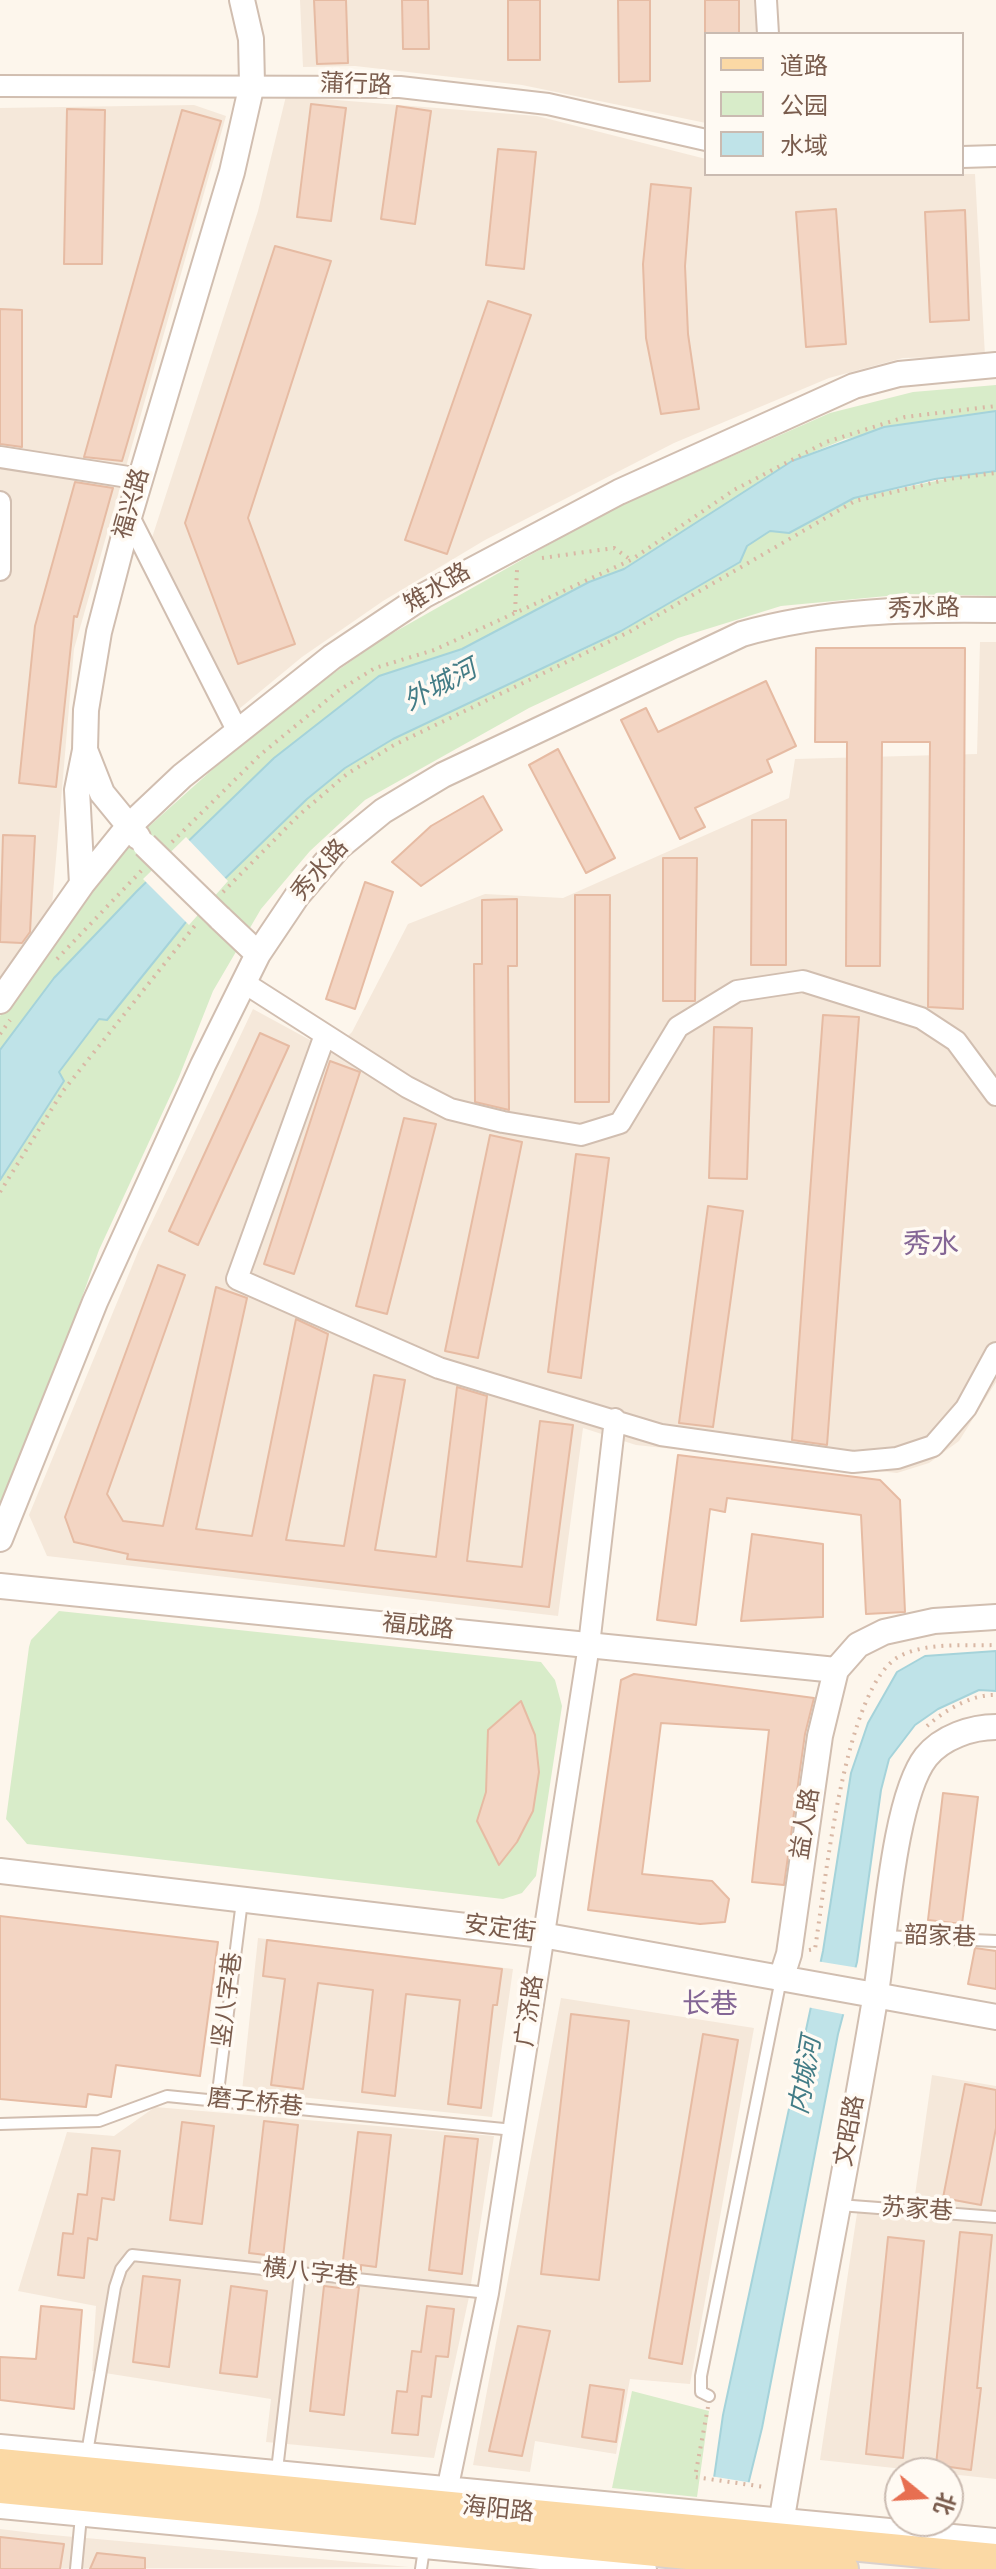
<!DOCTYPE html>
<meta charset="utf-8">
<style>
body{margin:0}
#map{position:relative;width:996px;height:2569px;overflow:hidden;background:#fdf6ec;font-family:Jost,"Noto Sans SC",sans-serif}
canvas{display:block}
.legend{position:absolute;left:704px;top:32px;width:260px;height:144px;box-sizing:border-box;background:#fffaf3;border:2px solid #cabbb1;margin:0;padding:10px 14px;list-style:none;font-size:24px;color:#7a5c4d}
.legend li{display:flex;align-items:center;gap:16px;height:40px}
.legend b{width:40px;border:2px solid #cabbb1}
.north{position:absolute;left:884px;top:2457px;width:80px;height:80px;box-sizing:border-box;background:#fffaf3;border:2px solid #cabbb1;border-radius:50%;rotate:108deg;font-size:22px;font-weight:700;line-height:32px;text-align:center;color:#7a5c4d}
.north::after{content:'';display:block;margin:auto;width:28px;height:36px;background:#e76f51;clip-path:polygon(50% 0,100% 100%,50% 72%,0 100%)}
</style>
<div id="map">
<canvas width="996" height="2569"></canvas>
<ul class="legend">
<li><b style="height:10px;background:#fbd9a5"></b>道路</li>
<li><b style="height:22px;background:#d8ecc9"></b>公园</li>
<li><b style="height:22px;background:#bfe3e8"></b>水域</li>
</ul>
<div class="north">北</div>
</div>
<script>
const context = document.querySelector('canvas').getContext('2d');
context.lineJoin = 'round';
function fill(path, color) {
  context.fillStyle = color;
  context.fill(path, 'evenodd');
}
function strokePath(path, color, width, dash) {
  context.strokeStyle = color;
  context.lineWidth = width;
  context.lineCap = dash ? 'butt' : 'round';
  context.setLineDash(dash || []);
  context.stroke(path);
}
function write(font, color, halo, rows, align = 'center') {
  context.font = font + ' Jost,"Noto Sans SC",sans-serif';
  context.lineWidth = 7;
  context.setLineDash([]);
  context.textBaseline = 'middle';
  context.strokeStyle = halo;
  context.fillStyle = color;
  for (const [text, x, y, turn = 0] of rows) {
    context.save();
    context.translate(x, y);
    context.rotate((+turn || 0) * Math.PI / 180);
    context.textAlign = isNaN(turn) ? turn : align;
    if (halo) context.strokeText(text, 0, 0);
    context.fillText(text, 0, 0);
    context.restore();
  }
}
fill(new Path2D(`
 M300 0H754L757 34H706V123L522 85 355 66 303 67Z
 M286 96 537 116 706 159V174H975L985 356 903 358 829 378 674 443 485 540 383 601 302 657 239 709 149 547 258 211Z
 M194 105 226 116 74 649 51 917 0 990V108Z
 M980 642H996V1382L959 1441 929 1463 897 1473 636 1445 583 1428 558 1616 47 1556 29 1515 140 1247 253 1009 332 1052 352 1032 408 924 485 894 563 898 789 798 795 759 977 754Z
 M258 1938 513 1969 492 2117 242 2091Z
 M561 1998 754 2028 690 2384 630 2379 616 2454 535 2441 530 2472 473 2465Z
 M932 2075 996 2086V2479L820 2460 859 2200 914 2202Z
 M155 2107 494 2136 469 2297 434 2458 266 2442 271 2399 92 2371 96 2306 18 2291 67 2132 114 2136Z
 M0 2529 41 2534 409 2567 0 2569Z`), '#f5e8da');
fill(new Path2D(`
 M996 385V411L845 439 792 461 624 569 589 582 462 649 379 676 274 758 137 891 54 978 0 1050V1016L116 856 271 717 384 638 608 511 830 413 913 392Z
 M984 471H996V596L908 594 781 606 678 638 529 708 365 800 310 851 261 909 213 991 179 1077 99 1250 58 1364 0 1504V1180L64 1081 59 1072 99 1018 107 1020C179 931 251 839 343 770 425 708 530 680 619 632 672 604 720 563 770 531L789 533 854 498Z
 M59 1611 541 1662 555 1680 562 1706 536 1876 522 1893 503 1899 27 1844 6 1819 29 1647 31 1640Z
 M632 2391 709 2411 697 2497 612 2488Z`), '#d8ecc9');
const water = new Path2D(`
 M996 411V471L935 479 854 498 789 533 770 531 747 546 740 562 621 631 393 739 345 768 307 799 207 896 107 1020 99 1019 59 1072 64 1081 0 1180V1050L54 978 137 891 274 758 379 676 462 649 589 582 624 569 792 461 884 427Z
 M996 1651V1691L979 1690 938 1709 915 1725 889 1759 881 1790 857 1962 838 2034 762 2428 745 2497 701 2569 723 2415 823 1951 851 1773 868 1723 897 1672 925 1656Z`);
fill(water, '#bfe3e8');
strokePath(water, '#a5d3da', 2);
fill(new Path2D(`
 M186 837 228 881 189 925 143 879Z
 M816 1961 859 1968 847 2015 807 2007Z
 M710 2476 753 2483 741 2569H697Z`), '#fdf6ec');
const building = new Path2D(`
 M314 0H346L348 63 317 64Z
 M402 0H428L429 49H403Z
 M508 0H540V60H508Z
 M618 0H650V81L619 82Z
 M705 0H739V34H705Z
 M311 104 346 108 331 221 297 217Z
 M397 106 431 111 415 224 381 219Z
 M67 109 105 110 102 264H64Z
 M182 110 221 121 122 461 84 457Z
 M498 149 536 152 524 269 486 265Z
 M651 184 691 188 685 266 688 334 699 409 661 414 646 338 643 264Z
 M836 209 846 344 806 347 796 212Z
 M965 210 969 320 930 322 925 212Z
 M275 246 331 261 248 518 295 644 238 664 185 523Z
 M488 301 531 315 447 554 405 540Z
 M0 309 22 310V447L0 444Z
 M75 482 113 488 77 617 74 616 56 787 19 783 35 626Z
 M816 648H965L963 1009 928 1007 930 742H882L880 966H846L847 742H815Z
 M766 681 796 746 767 760 772 772 695 808 705 827 680 839 621 720 646 708 658 732Z
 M558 749 615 858 586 873 529 765Z
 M483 796 502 830 421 886 392 862 431 826Z
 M752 820H786V965H751Z
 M3 835 35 836 30 932 22 943 0 942Z
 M663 858H697L695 1001H663Z
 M365 882 393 892 355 1009 326 999Z
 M575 895H610L609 1102H575Z
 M517 899V966H508L509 1110 475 1102 474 964H482V900Z
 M823 1015 859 1017 827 1445 792 1440Z
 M714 1027 752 1028 747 1179 709 1178Z
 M260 1033 289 1046 198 1245 169 1231Z
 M330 1061 360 1072 294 1274 264 1264Z
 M404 1118 436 1124 387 1314 356 1306Z
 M490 1135 522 1142 478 1358 445 1351Z
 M576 1154 609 1158 581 1378 548 1372Z
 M708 1206 743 1211 713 1427 679 1423Z
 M158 1265 185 1275 107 1494 123 1521 163 1526 216 1287 247 1298 196 1529 252 1536 296 1319 328 1334 286 1540 344 1546 374 1375 405 1380 375 1550 436 1557 457 1387 487 1396 467 1561 522 1567 540 1421 573 1425 549 1607 127 1559 128 1554 74 1542 65 1517Z
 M678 1455 880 1480 900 1500 905 1612 866 1614 861 1515 727 1498 725 1512 710 1509 696 1625 657 1620Z
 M752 1534 823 1544V1617L741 1621Z
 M634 1674 814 1698 805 1734 784 1885 752 1882 769 1730 661 1723 642 1874 712 1881 729 1899 725 1922 700 1924 588 1910 621 1680Z
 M521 1701 535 1735 539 1772 533 1811 517 1842 499 1865 477 1821 486 1792 488 1730Z
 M943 1793 978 1797 962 1924 928 1920Z
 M0 1916 218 1942 200 2076 116 2065 111 2097 88 2094 86 2107 0 2099Z
 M267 1940 502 1969 497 2005H493L481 2108 448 2104 460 2000 406 1994 395 2096 362 2092 373 1990 318 1983 303 2089 271 2085 285 1979 263 1976Z
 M975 1948 996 1951V1989L968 1984Z
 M571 2014 629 2021 599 2280 541 2274Z
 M703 2034 738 2040 682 2364 649 2358Z
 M965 2084 996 2090V2128L981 2205 943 2198Z
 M264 2121 298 2125 283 2257 249 2253Z
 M182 2122 214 2126 202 2224 170 2220Z
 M358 2132 391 2135 376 2267 361 2265V2271L342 2269Z
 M445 2136 478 2139 462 2274 429 2270Z
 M92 2148 120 2151 114 2200 102 2198 97 2240 88 2238 84 2278 58 2275 63 2233 73 2234 78 2194 87 2195Z
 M960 2232 992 2235 977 2388H981L971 2470 936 2465Z
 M888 2237 924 2241 903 2458 866 2454Z
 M143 2276 180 2280 169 2367 133 2362Z
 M340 2285 359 2287 344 2415 310 2411 324 2286 340 2288Z
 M231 2286 267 2291 257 2377 220 2373Z
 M41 2306 82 2310 74 2409 0 2400V2357L36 2359Z
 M427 2306 454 2309 448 2357 436 2356 431 2397 422 2396 418 2435 392 2433 397 2391 407 2392 412 2351 421 2352Z
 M518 2326 550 2331 522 2456 489 2451Z
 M590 2385 624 2390 616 2442 582 2437Z
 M0 2537 64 2544 60 2569H0Z
 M97 2553 145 2558V2569H90Z`);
fill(building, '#f3d5c3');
strokePath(building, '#e6bba3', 2);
const service = new Path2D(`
 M883 1936 996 1941
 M217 2100 242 1901
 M0 2124 99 2121 167 2096 514 2130
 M839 2205 996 2217
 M709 2396 701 2392V2376L781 1979
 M87 2453 115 2287 121 2269 132 2255 488 2293
 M277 2470 300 2273
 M76 2569 81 2516
 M421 2569 424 2549`);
const minor = new Path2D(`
 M766 0 768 34
 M0 86 400 87 548 104 706 140
 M962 157 996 156
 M0 457 141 479
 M0 502V570
 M129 517 237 730
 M243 982 407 1087 450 1109 503 1122 581 1135 620 1123 678 1027 737 991 803 981 921 1018 956 1041 996 1095
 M325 1035 237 1279 439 1368 661 1435 853 1462 897 1458 933 1446 966 1408 996 1353
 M0 2445 996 2539
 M0 2508 646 2569
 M424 2549 448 2486 488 2293 589 1645 615 1419`);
const tertiary = new Path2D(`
 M138 837 102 793 85 750 86 710 99 632 129 517 232 172 252 84 251 39 242 0
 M82 884 77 790 85 750
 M220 918 258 954
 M0 1001 82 884 128 827 182 776 332 657 423 596 619 492 854 386 899 374 996 365
 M0 1539 95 1302 203 1065 258 954 297 896 339 847 383 811 443 775 742 634C826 610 909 609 996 610
 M0 1586 836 1670
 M0 1871 542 1935 996 2017
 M781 1979 789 1954 820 1736 836 1670 858 1645 884 1632 934 1621 996 1617
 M776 2555C805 2369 844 2185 875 1999 885 1942 893 1799 926 1757 942 1737 972 1727 996 1727`);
const primary = new Path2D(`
 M0 2464 996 2559
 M0 2488 843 2569`);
strokePath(service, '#d1beb0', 14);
strokePath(minor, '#d1beb0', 24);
strokePath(tertiary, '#d1beb0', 28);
strokePath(primary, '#dad1cd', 34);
strokePath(new Path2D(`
 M542 558 614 548 631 560
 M515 612 517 570
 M172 842 260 755 338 691 375 668 434 650 631 560 734 490 826 442 905 417 996 406
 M223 892 299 815 347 774 394 745 629 632 855 501 949 479 996 473
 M57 959 142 870
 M0 1034 10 1020
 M0 1192 63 1091 197 923
 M927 1726C945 1710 972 1694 996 1695
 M809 1950 815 1949C825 1887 844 1685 900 1656 927 1642 966 1646 996 1645
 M708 2407 695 2477 765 2487`), '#d9b8a5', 4, [2, 6]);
strokePath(service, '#fff', 10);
strokePath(minor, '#fff', 20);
strokePath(tertiary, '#fff', 24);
strokePath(primary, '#fbd9a5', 30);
const tertiaryBridge = new Path2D(`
 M145 845 220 918`);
strokePath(tertiaryBridge, '#d1beb0', 28, []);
strokePath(tertiaryBridge, '#fff', 24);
write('24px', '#7a5c4d', '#fffaf3', [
 ["蒲行路",356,86,2],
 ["福兴路",133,504,-74],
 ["雉水路",438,589,-31],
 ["秀水路",924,610,-1],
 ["秀水路",321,871,-49],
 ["福成路",418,1628,6],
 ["益人路",807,1824,-81],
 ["安定街",500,1930,7],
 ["韶家巷",940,1938,2],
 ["竖八字巷",229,2000,-83],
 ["广济路",531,2011,-82],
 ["磨子桥巷",255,2104,6],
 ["文昭路",851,2131,-80],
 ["苏家巷",917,2211,4],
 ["横八字巷",310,2274,6],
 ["海阳路",498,2511,6]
]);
write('italic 26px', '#437c86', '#fffaf3', [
 ["外城河",441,687,-28],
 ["内城河",807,2076,-80]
]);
write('28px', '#846695', '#fffaf3', [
 ["秀水",931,1246],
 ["长巷",710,2006]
]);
</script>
